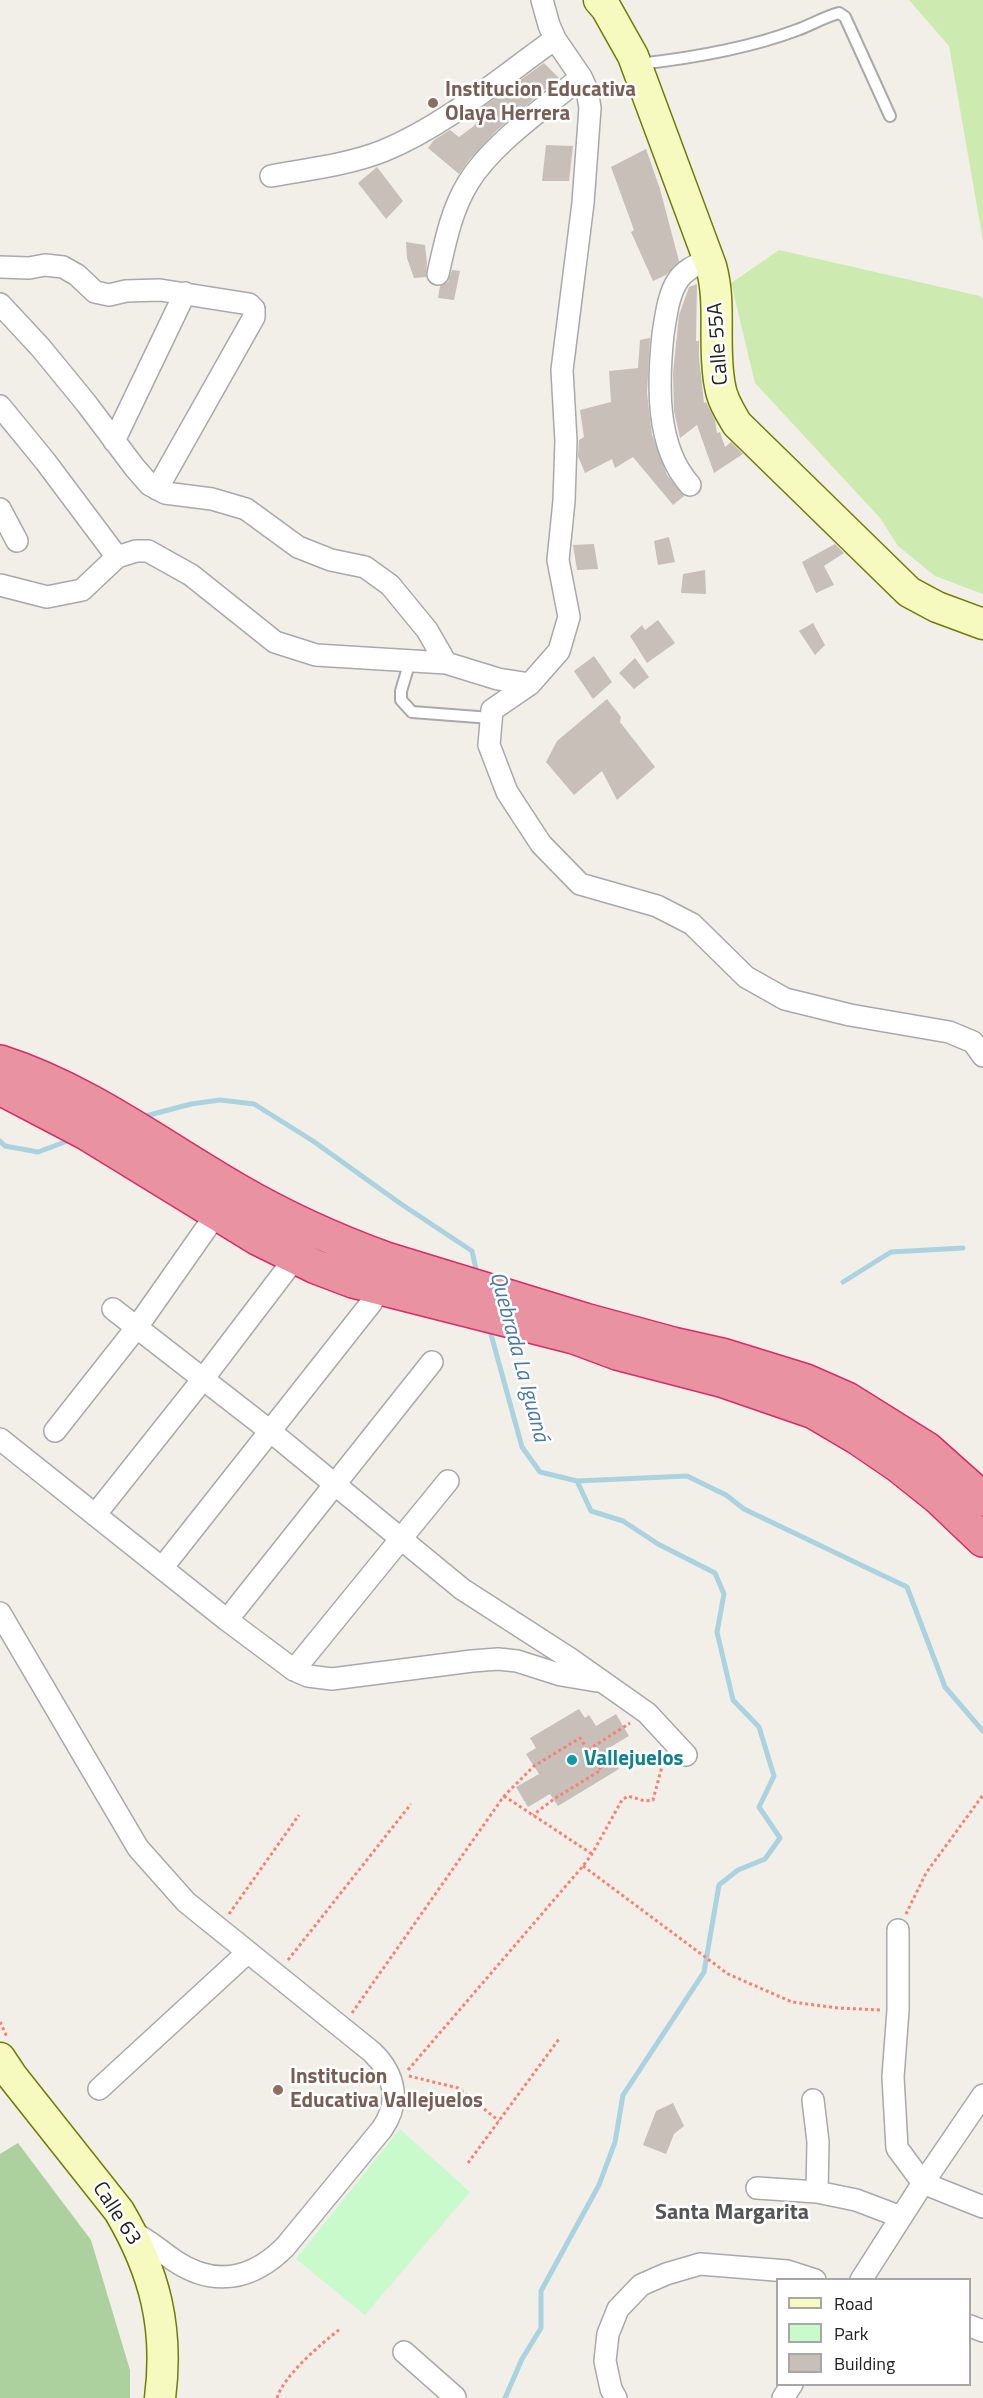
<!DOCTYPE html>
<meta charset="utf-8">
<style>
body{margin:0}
#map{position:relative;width:983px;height:2398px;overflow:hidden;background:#f2efe9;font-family:"Titillium Web",sans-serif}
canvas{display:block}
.legend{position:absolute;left:776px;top:2278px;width:195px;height:108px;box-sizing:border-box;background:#fff;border:2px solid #a7a7a7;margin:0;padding:8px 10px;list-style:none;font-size:18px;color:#222}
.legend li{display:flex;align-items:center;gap:12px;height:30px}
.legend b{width:30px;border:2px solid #a7a7a7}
</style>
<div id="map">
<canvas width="983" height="2398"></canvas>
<ul class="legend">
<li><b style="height:8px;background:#f7fabf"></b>Road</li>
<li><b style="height:16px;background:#c8facc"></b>Park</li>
<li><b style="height:16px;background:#c7bfb8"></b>Building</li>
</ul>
</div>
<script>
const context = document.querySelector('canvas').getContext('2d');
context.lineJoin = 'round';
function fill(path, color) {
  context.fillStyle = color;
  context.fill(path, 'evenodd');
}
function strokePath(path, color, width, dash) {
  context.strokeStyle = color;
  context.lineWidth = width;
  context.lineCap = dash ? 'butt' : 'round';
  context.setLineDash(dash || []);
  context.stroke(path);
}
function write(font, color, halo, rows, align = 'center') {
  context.font = font + ' "Titillium Web",sans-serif';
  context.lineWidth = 5;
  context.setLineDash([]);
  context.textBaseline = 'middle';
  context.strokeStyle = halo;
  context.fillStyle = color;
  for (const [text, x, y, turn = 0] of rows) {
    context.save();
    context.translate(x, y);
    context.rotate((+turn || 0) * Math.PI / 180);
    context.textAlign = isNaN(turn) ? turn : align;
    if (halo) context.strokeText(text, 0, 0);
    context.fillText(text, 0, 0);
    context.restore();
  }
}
fill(new Path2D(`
 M909 0H983V241L949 46Z
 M779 250 980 296 983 299V594L935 576 898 546 880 518 755 383 731 283Z`), '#cdebb0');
fill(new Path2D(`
 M18 2143 91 2240 130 2370V2398H0V2154Z`), '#add19e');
fill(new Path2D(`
 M400 2129 470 2192 365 2315 296 2259Z`), '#c8facc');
strokePath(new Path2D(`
 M142 1117 191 1104 220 1100 254 1104 313 1141 401 1204 472 1251 477 1274
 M0 1141 5 1146 38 1152 73 1139
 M843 1282 891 1252 963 1248
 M489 1327 522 1447 540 1472 577 1481 687 1476 726 1495 744 1509 907 1587 945 1687 983 1731
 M505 2398 522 2359 541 2328V2291L599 2185 615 2142 623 2095 704 1972 719 1885 738 1870 765 1859 780 1838 759 1807 774 1776 759 1727 733 1700 717 1632 724 1594 715 1573 658 1544 623 1521 591 1511 577 1481`), '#aad3df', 5);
fill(new Path2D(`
 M544 63 559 78 496 131 469 160 459 174 428 148 434 140 450 130 459 137 474 126 486 110 483 107Z
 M546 145 573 146 569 181H542Z
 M646 149 660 189 679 261 666 275 653 281 631 232 634 230 611 167Z
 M377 167 403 201 386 219 358 183Z
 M406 242 425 245 427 263 426 277 414 278 407 258Z
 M452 270 460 271 454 300 438 298 440 286 448 282Z
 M697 284 696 341H699V357L704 403 706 402 715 420 717 433 720 432 725 447 731 442 743 454 714 473 697 425 680 438 674 411 673 373 679 315 689 287Z
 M650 338 647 393 652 435 667 475 684 496 673 505 633 457 615 468 612 459 585 473 578 456 579 440 584 437 580 410 611 402 609 371 638 368 640 340Z
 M669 537 675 562 658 565 654 541Z
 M594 544 598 569 577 570 573 545Z
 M835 544 844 553 824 566 834 585 816 593 802 562Z
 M705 570 706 594 681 593 683 574Z
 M658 620 675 643 647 663 630 636 642 625 645 630Z
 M813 623 825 645 815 655 799 631Z
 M594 656 612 682 593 699 574 671Z
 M635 658 649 677 634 689 619 673Z
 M607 699 621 717 620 722 655 767 617 800 602 771 574 795 546 762 557 741Z
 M579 1709 585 1718 589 1715 596 1726 616 1714 629 1736 607 1749 619 1769 558 1806 550 1794 528 1807 516 1787 539 1774 526 1754 536 1748 530 1738Z
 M673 2103 684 2126 674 2134 666 2154 643 2145 656 2111Z`), '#c7bfb8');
const lane = new Path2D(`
 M639 64C692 58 747 49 797 30 811 25 824 17 839 13L845 17 890 116
 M410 661 401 691V700L412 712 491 718`);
const street = new Path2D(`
 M542 0 549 25 555 39 581 77 587 90 590 108 583 203 562 370 566 441 564 501 558 560 569 617 559 651 530 684 492 710 489 745 507 792 541 844 580 884 657 906 692 924 746 977 785 999 850 1015 949 1032 973 1042 983 1056
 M271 176C309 169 347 165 383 151 446 125 500 78 555 39
 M0 267 29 268 45 265 63 267 77 275 95 292 109 295 126 291 160 290 249 304 254 309V317L157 489
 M438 274C445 243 451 211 468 183 492 143 545 108 581 77
 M0 304 41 348 86 403 135 468 150 485 165 493 212 499 246 509 298 547 331 560 365 567 390 585 427 630 446 663
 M0 406 45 461 117 557
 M114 441 185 293
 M690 485C655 446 658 382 663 334 666 316 668 295 678 280 685 269 697 265 708 260
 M0 509 17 541
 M0 585 47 597 82 590 117 557 136 551H148L191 575 275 642 316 655 446 663 498 679 530 684
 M113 1309 270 1431 462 1589 569 1658 647 1713 686 1755
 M55 1431 137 1327 210 1223
 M0 1439 227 1620 294 1670 308 1676 332 1679 472 1661 498 1659 517 1661 561 1675 597 1681
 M95 1515 203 1379 289 1266
 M162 1568 372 1302
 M0 1613 138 1848 186 1902 372 2052C395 2074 401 2102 382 2129L285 2247C252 2280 214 2287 175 2261 160 2251 148 2239 132 2232
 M227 1620 432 1362
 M294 1670 448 1481
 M898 1930V2010L893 2077 897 2148 923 2183 983 2207
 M99 2089 248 1952
 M813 2100 818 2142 817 2192
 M757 2188 817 2192 856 2200 901 2217
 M861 2280 923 2183 983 2095
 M970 2326 983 2331
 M404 2352 455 2397
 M616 2398 611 2389 605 2361 608 2334 618 2309 641 2285 666 2274 700 2264 787 2271 815 2280
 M783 2398 792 2384`);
const secondary = new Path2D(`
 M599 0 606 8 633 56 711 266C722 305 712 346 720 386 722 400 730 412 737 424L909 592 937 607 983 624
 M0 2058 12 2076 119 2211C155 2272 169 2328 160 2398`);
const highway = new Path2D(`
 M0 1062C87 1090 159 1145 237 1190 285 1218 334 1240 386 1259L585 1320 673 1344 722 1355 806 1381 847 1399 927 1449 983 1499
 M0 1088 86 1133 257 1238 316 1267 353 1281 574 1337 617 1353 721 1380 814 1412 858 1438 899 1466 939 1498 983 1540`);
strokePath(lane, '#a9a9a9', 14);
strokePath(street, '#a9a9a9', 24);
strokePath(secondary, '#707d05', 33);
strokePath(highway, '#dc2a67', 36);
strokePath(new Path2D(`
 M588 1750 630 1723
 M504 1796 592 1854
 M583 1866 728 1974 792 2002 838 2008 881 2010
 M229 1914 299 1815
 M906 1914 926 1873 983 1795
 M288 1960 411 1804
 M352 2013 504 1796 534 1766 580 1738 601 1770 554 1799 533 1815
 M0 2022 7 2037
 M408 2070 583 1866 592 1854 622 1800 628 1796 645 1801 653 1800 664 1759
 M409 2076 458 2088 499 2121
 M468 2163 559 2039
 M277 2398C284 2375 321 2344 340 2329`), '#fa8072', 3, [3, 3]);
strokePath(lane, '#fff', 10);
strokePath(street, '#fff', 21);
strokePath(secondary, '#f7fabf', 30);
strokePath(highway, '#e892a2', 33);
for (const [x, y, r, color] of [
 [433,103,6,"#8d6e63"],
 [572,1760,6,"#0f9aa8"],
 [278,2090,6,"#8d6e63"]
]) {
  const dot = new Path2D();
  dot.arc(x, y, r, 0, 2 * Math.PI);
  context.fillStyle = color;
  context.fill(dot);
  strokePath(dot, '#fff', 2);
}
write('bold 21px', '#785e54', '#fff', [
 ["Institucion Educativa",445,91],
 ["Olaya Herrera",445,115],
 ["Institucion",290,2078],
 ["Educativa Vallejuelos",290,2102]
], 'left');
write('21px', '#222', '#fff', [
 ["Calle 55A",719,344,-94],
 ["Calle 63",116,2214,57]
]);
write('bold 21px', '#0d838f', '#fff', [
 ["Vallejuelos",584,1760]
], 'left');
write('italic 22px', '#4a7aab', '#fff', [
 ["Quebrada La Iguaná",518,1357,75]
]);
write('bold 22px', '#555', '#fff', [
 ["Santa Margarita",732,2214]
]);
</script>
